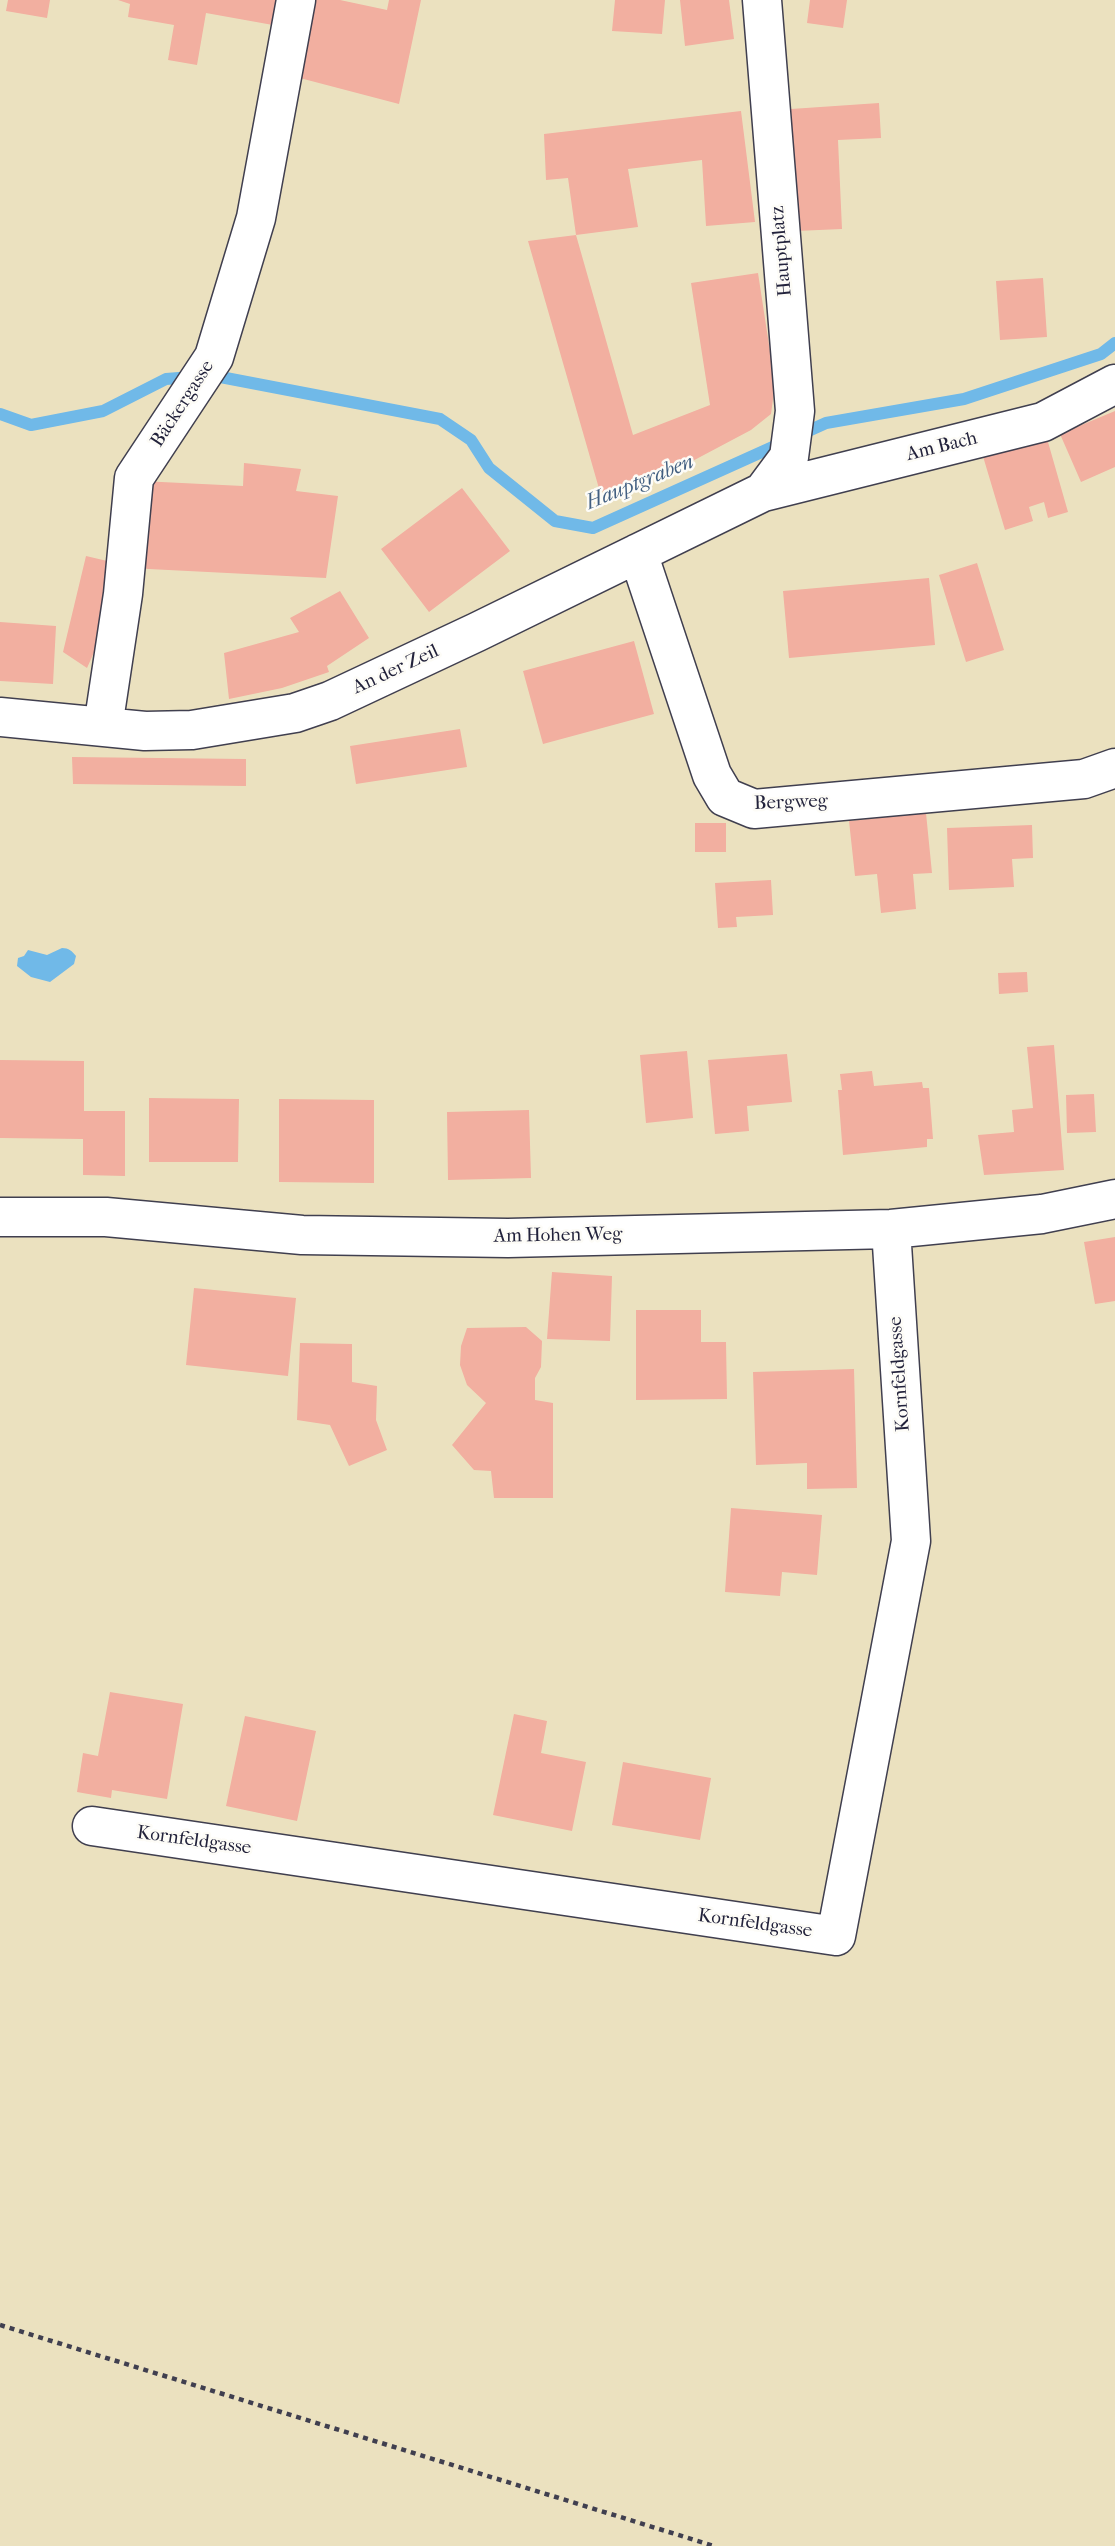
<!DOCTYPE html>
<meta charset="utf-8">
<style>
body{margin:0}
canvas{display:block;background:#ebe1bf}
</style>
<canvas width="1115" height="2546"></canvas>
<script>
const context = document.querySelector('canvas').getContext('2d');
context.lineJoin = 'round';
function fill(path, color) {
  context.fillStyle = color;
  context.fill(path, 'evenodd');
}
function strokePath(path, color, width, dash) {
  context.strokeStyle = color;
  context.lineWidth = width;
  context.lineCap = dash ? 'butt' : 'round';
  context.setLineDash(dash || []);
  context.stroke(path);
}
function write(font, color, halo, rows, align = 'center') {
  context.font = font + ' "IM FELL French Canon",serif';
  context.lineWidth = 5;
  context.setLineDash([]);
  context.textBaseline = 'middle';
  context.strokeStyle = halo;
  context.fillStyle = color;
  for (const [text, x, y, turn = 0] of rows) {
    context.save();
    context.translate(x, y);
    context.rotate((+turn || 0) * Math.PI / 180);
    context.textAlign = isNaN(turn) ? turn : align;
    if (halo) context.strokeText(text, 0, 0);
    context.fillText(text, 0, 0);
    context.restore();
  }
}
fill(new Path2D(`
 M62 948C69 948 72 951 76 956L74 964 50 982 31 977 17 966 18 958 24 956 28 950 47 955Z`), '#70b9e8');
strokePath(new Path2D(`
 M210 375 440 419 471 440 489 468 555 521 593 528 826 423 964 399 1101 354 1115 343
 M0 414 31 425 103 411 166 379 192 377`), '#70b9e8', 12);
fill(new Path2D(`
 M8 0H50L47 18 6 11Z
 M118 0H289L284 27 206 13 197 65 168 60 174 25 128 17 130 4Z
 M311 0H340L387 10 389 0H421L399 104 296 77Z
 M615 0H665L662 34 612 31Z
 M680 0H729L734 39 685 46Z
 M810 0H847L843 28 807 23Z
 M879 103 881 138 838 140 842 229 796 231 791 109Z
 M741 111 755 222 706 226 702 160 628 169 638 227 576 235 633 435 710 405 691 283 758 273 775 384 771 414 751 430 685 465 600 492 528 241 576 235 568 178 546 180 544 134Z
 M1043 278 1047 337 1000 340 996 281Z
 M1115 411V467L1081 482 1060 434Z
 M1046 435 1068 512 1048 518 1044 502 1029 507 1033 521 1005 530 982 453Z
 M244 463 301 469 296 491 338 496 326 578 129 568 141 481 243 486Z
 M462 488 510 551 429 612 381 549Z
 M86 556 120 564 104 630 87 668 63 652Z
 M977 563 1004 650 966 662 939 575Z
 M929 578 935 645 789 658 783 591Z
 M340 591 369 638 327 666 329 672 282 688 229 699 224 653 299 632 290 618Z
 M0 622 56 626 53 684 0 681Z
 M634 641 654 714 543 744 523 671Z
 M460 729 467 767 356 784 350 746Z
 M72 757 246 759V786L73 784Z
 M926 813 932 873 913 874 916 909 881 913 877 874 855 876 849 821Z
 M695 823H726V852H695Z
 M1032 825 1033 858 1012 859 1014 887 949 890 947 828Z
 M771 880 773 915 736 917 737 927 718 928 715 883Z
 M1027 972 1028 992 999 994 998 973Z
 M1054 1045 1064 1170 984 1175 978 1135 1014 1132 1012 1110 1033 1108 1027 1047Z
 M687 1051 693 1118 646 1123 640 1055Z
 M787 1054 792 1102 747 1106 749 1131 715 1134 708 1060Z
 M0 1060 84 1061V1111H125V1176L83 1175V1139L0 1138Z
 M872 1071 874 1086 922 1082 923 1088H929L933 1139H927V1147L843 1155 838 1090H842L840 1074Z
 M1094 1094 1096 1132 1067 1133 1066 1095Z
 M149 1098 239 1099 238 1162H149Z
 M279 1099 374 1100V1183L279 1182Z
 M529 1110 531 1178 448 1180 447 1112Z
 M1115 1237V1301L1095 1304 1084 1242Z
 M552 1272 612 1276 610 1341 547 1339Z
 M194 1288 296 1298 288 1376 186 1365Z
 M636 1310H701V1342H726L727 1399 636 1400Z
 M526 1327 542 1341 541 1367 535 1378V1400L553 1403V1498H494L491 1471 474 1470 452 1445 486 1403 467 1385 460 1365 461 1346 467 1328Z
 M300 1343 352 1344V1382L377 1386 376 1420 387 1450 349 1466 330 1425 297 1420Z
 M854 1369 857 1488 807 1489V1463L756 1465 753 1372Z
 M731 1508 822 1515 817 1575 782 1572 780 1596 725 1592Z
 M110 1692 183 1704 167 1799 112 1790 111 1798 77 1792 83 1753 98 1756Z
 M514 1714 547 1721 541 1753 586 1762 572 1831 493 1815Z
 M245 1716 316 1731 297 1821 226 1806Z
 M623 1762 711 1778 700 1840 612 1825Z`), '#f2afa0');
const minor = new Path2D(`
 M762 0 795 411 789 457 763 492
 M638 553 712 775 725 797 754 809 1084 779 1115 768
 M0 717 145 731 192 730 295 713 330 701 477 632 763 492 1043 422 1115 384
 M103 727 123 594 134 478 214 357 256 218 296 0
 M0 1217H106L302 1235 508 1238 891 1229 1042 1214 1115 1199
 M92 1826 836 1936 911 1541 891 1229`);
strokePath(minor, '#403f4f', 41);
strokePath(new Path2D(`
 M0 2325 714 2546`), '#403f4f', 4.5, [5, 5]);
strokePath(minor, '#fff', 38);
write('19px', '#22223b', '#fdfcf7', [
 ["Hauptplatz",782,251,-95],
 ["Bäckergasse",183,404,-57],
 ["Am Bach",942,447,-14],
 ["An der Zeil",396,670,-25],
 ["Bergweg",791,803,-2],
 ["Am Hohen Weg",558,1236,-1],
 ["Kornfeldgasse",900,1374,-94],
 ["Kornfeldgasse",194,1841,8],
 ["Kornfeldgasse",755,1924,8]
]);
write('italic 21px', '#415e80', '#fdfcf7', [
 ["Hauptgraben",640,483,-22]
]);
</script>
